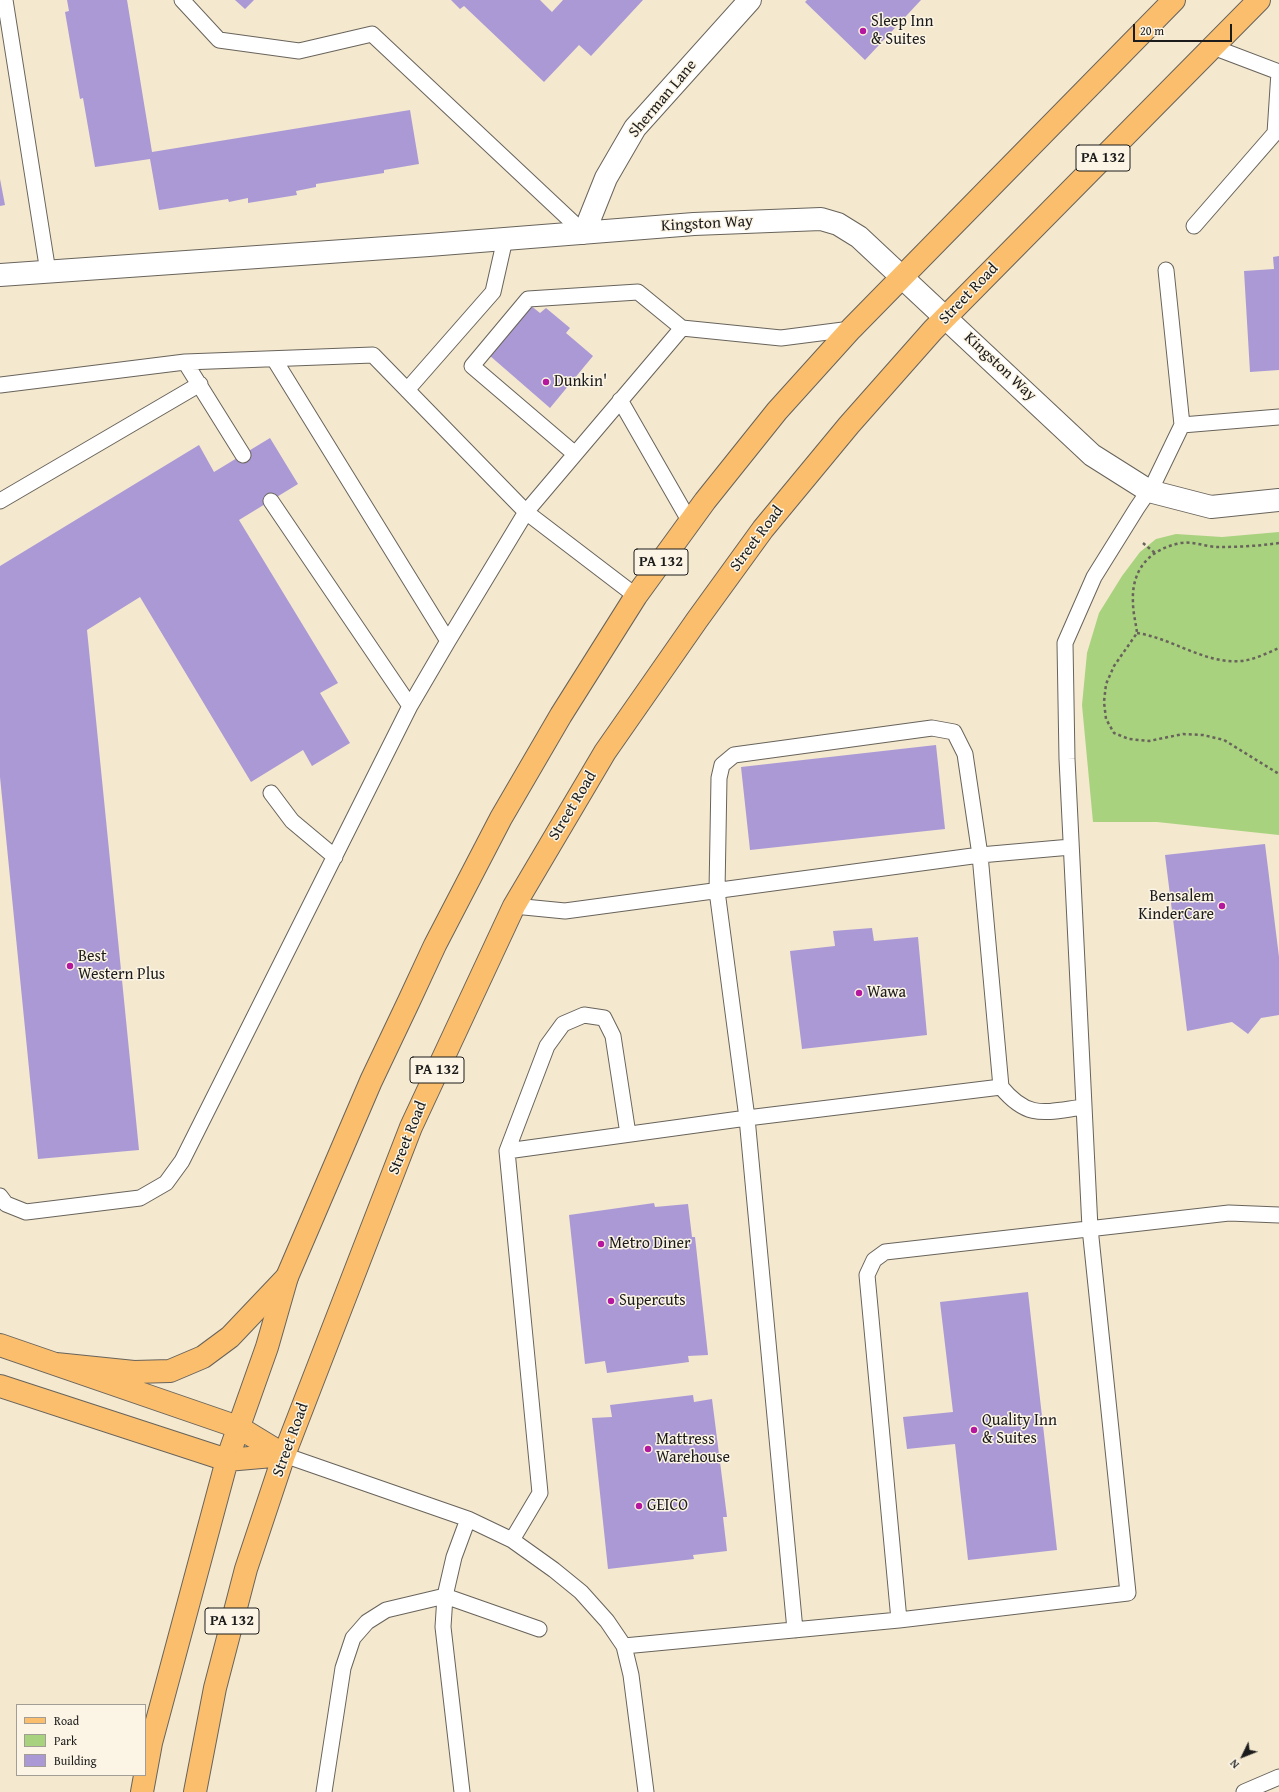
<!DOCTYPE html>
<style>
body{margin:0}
#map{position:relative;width:1279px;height:1792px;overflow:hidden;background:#f4e8cf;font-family:"Gentium Book Plus",serif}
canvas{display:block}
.legend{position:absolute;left:16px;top:1704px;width:130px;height:72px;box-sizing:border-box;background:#fcf5e5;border:1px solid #a29e95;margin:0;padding:5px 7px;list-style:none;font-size:12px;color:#1c1c1c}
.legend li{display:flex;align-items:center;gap:8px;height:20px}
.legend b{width:20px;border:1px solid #a29e95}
.north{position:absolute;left:1223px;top:1736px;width:40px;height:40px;-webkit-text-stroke:3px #fcf5e5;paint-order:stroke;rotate:227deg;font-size:11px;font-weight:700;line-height:16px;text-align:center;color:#1c1c1c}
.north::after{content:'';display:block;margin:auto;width:14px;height:18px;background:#1c1c1c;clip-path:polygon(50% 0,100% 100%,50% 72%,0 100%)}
.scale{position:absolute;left:1133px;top:24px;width:99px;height:18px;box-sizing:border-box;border:2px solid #1c1c1c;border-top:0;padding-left:5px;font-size:12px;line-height:14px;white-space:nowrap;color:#1c1c1c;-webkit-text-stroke:3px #fcf5e5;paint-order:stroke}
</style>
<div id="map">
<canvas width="1279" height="1792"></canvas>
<ul class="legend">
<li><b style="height:5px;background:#fabe6d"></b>Road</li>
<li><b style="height:11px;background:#a8d27e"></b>Park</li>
<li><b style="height:11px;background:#ab99d6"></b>Building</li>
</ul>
<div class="north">N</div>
<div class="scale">20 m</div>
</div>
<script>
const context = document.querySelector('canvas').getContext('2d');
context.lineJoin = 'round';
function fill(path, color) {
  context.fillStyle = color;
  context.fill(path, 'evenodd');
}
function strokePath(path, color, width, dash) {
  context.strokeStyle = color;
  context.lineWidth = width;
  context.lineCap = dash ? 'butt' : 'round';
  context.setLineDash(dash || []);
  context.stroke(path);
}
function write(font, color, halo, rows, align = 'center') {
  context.font = font + ' "Gentium Book Plus",serif';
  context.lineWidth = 3;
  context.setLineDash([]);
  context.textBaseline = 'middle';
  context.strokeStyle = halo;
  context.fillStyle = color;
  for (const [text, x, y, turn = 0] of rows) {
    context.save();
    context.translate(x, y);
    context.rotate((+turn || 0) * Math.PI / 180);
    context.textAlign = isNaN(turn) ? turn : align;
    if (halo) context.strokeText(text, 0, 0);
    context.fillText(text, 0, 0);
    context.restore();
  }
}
fill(new Path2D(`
 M1279 532V835L1157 822H1093L1082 705 1087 653 1099 613 1122 576 1140 552 1156 539 1176 534 1222 537Z`), '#a8d27e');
fill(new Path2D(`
 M67 0H127L152 152 410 110 419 164 384 170V173L316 184V187L296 191 297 195 248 203V198L229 202 228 199 159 210 150 159 95 167 83 98 80 99 65 12 69 11Z
 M235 0H254L245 9Z
 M451 0H540L552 12 563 0H643L591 56 579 45 544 82 464 6 460 9Z
 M807 0H921L865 60 805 2Z
 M0 179 5 205 0 206Z
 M1279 256V370L1250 372 1244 271 1274 269 1273 257Z
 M530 305 540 313 546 308 570 328 566 333 593 356 550 408 489 355Z
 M270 438 298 484 239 520 338 683 320 693 350 743 312 766 303 750 251 782 140 597 87 630 139 1150 38 1159 0 777V566L199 445 214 472Z
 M936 745 945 829 750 850 741 767Z
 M1265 844 1279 957V1015L1261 1018 1248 1034 1232 1022 1187 1031 1165 855Z
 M872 928 874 941 918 937 927 1035 802 1049 790 951 835 946 833 931Z
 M654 1203 655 1207 688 1204 692 1237H695L708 1355 688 1356 689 1362 607 1373 605 1361 585 1364 569 1215Z
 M1028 1292 1057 1550 968 1560 955 1444 907 1449 903 1417 953 1412 940 1302Z
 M693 1395 694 1402 712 1399 727 1517H723L727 1551 693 1555 694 1559 608 1569 592 1418 612 1417 610 1405Z`), '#ab99d6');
const lane = new Path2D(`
 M5 0 48 272
 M182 0 219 40 299 51 372 34 584 233
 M1213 47 1279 72
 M1194 226 1275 133 1279 72
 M274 359 448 641
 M185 362 243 455
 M0 385 185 362 373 355 526 512 448 641 410 706 182 1161 166 1183 140 1198 26 1212 6 1204 0 1196
 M407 390 493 292 505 239
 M620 400 690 522
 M1182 425 1279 417
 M575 454 472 366 528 299 638 292 682 328 781 338 851 329
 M0 501 200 384
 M271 501 410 706
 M636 596 526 512 682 328
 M271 793 292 821 335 857
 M514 906 565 911 980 855 1071 847
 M1001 1087 747 1118 717 891 719 778 722 765 734 755 932 728 954 732 965 754 980 855 1001 1087C1028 1120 1045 1112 1084 1107
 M507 1151 547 1046 563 1024 584 1015 604 1018 613 1036 628 1134
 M284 1455 468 1519 512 1540 554 1570 581 1592 607 1621 624 1646 631 1675 646 1792
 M512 1540 540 1493 507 1151 747 1118 795 1630
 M899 1620 867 1275 874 1260 885 1252 1229 1213 1279 1215
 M624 1646 899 1620 1128 1593 1090 1228 1067 759 1065 643 1094 577 1137 508 1154 483 1182 425 1166 270
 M324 1792 343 1668 353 1638 367 1622 386 1610 445 1596 539 1629
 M462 1792 443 1627 445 1596 454 1557 468 1519
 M1244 1792 1279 1777`);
const street = new Path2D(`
 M584 233 606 178 635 128 750 0
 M0 275 429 245 694 224 821 219 838 224 859 237 1092 455 1149 491 1211 507 1279 500`);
const primary = new Path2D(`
 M238 1427 284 1455
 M227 1460 284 1455
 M142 1792 151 1743 227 1460 267 1347 287 1277 371 1081 409 1001 435 945 501 818 561 715 636 596 705 501 777 411 851 329 1174 0
 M195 1792 215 1688 246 1569 284 1455 411 1127 514 906 605 752 697 620 763 529 849 425 933 330 1259 0`);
const highway = new Path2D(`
 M0 1345 238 1427
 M56 1364 134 1372 170 1371 203 1357 230 1337 287 1277
 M0 1386 227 1460`);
strokePath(lane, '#68635b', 17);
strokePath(street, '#68635b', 24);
strokePath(primary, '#68635b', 24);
strokePath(highway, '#68635b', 24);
strokePath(new Path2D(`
 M1143 543 1155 553
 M1279 543C1259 546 1238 547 1218 547 1206 547 1193 541 1181 543 1149 549 1131 570 1133 603 1133 613 1136 623 1137 633L1114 666 1106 684 1104 702 1106 719 1114 733 1129 739 1149 741 1183 734 1203 735 1224 740 1279 774
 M1137 633C1172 638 1204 664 1241 661 1254 660 1267 653 1279 648`), '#68635b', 2.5, [3, 3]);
strokePath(lane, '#fff', 15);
strokePath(street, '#fff', 22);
strokePath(primary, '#fabe6d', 22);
strokePath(highway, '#fabe6d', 22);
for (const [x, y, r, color] of [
 [863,31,4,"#b5179e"],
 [546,382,4,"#b5179e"],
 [1222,906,4,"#b5179e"],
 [70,966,4,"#b5179e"],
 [859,993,4,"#b5179e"],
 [601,1244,4,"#b5179e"],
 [611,1301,4,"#b5179e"],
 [974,1430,4,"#b5179e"],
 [648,1449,4,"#b5179e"],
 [639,1506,4,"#b5179e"]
]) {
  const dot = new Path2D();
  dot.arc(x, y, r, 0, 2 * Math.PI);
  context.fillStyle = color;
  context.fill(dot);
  strokePath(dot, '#fcf5e5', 1.5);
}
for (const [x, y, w] of [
 [1103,158,54],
 [661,562,54],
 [437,1070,54],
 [232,1621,54]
]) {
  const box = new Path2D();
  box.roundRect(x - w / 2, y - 13, w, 26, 3);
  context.fillStyle = '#fcf5e5';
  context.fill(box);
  strokePath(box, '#1c1c1c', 1);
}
write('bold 15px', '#1c1c1c', null, [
 ["PA 132",1103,158],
 ["PA 132",661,562],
 ["PA 132",437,1070],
 ["PA 132",232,1621]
]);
write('16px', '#1c1c1c', '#fcf5e5', [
 ["Sleep Inn",871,22],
 ["& Suites",871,40],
 ["Dunkin'",554,382],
 ["Bensalem",1214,897,"right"],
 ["KinderCare",1214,915,"right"],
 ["Best",78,957],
 ["Western Plus",78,975],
 ["Wawa",867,993],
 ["Metro Diner",609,1244],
 ["Supercuts",619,1301],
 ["Quality Inn",982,1421],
 ["& Suites",982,1439],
 ["Mattress",656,1440],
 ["Warehouse",656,1458],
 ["GEICO",647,1506]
], 'left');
write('16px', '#1c1c1c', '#fcf5e5', [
 ["Sherman Lane",663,99,-50],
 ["Kingston Way",707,224,-3],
 ["Street Road",969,294,-46],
 ["Kingston Way",1000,367,43],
 ["Street Road",757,539,-53],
 ["Street Road",573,806,-59],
 ["Street Road",408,1138,-68],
 ["Street Road",291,1440,-70]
]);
</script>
